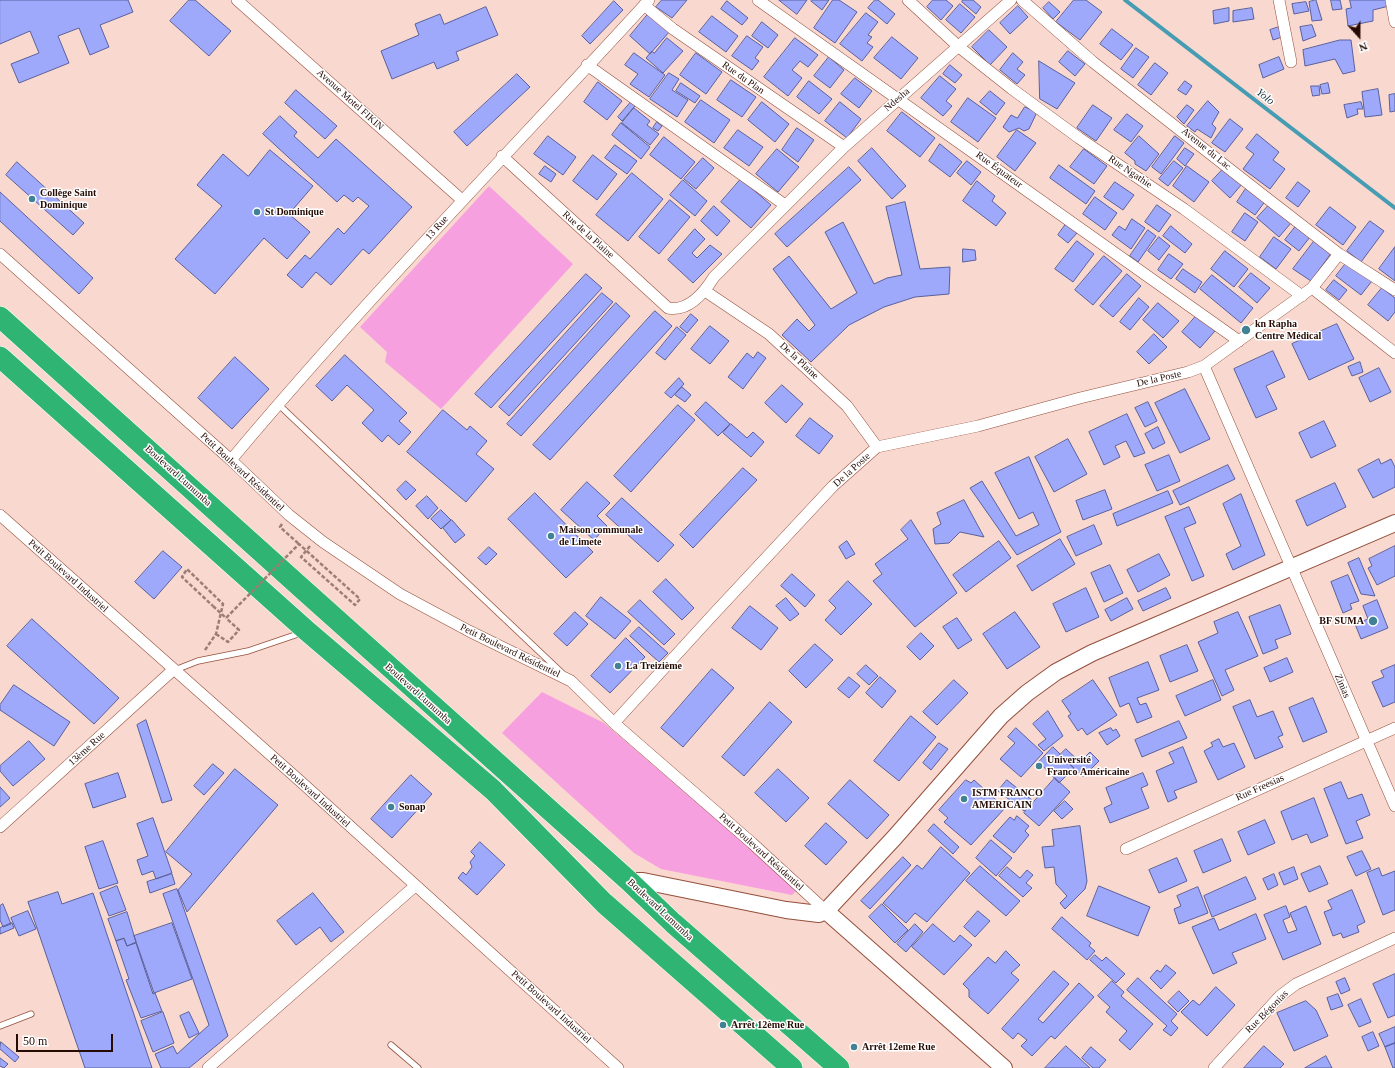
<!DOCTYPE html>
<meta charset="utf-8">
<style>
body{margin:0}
#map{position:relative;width:1395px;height:1068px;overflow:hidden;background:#f9d8cf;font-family:Georgia,serif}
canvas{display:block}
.north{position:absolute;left:1339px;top:16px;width:40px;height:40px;-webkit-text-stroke:3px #fff;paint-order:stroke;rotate:159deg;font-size:11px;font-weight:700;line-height:16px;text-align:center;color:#260b04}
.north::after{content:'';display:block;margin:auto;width:14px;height:18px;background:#260b04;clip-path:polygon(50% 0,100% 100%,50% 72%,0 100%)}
.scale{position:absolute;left:16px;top:1034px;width:97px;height:18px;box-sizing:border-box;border:2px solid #260b04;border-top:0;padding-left:5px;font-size:12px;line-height:14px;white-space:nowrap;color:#260b04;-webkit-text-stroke:3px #fff;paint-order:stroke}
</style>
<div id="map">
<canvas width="1395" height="1068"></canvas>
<div class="north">N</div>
<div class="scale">50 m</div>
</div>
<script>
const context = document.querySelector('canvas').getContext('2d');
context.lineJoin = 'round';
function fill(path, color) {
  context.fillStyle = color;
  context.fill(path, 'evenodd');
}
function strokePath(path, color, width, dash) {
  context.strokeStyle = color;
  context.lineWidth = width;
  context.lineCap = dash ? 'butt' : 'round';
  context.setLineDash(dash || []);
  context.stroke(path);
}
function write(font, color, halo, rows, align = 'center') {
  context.font = font + ' Georgia,serif';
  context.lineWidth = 3;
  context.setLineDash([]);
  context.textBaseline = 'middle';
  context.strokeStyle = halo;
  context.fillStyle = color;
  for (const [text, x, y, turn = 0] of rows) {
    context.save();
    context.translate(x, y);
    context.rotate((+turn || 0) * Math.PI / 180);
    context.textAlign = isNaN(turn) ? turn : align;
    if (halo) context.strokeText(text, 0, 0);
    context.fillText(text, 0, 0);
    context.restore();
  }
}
fill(new Path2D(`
 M489 186 573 264 441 409 385 362 387 352 360 327Z
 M542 692 604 723 798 889 792 895 661 869 634 853 502 733Z`), '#f7a0df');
strokePath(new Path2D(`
 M1125 0 1395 208`), '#469db3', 4);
const building = new Path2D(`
 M0 0H128L133 12 100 25 109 47 90 55 79 28 58 36 69 63 19 83 11 64 39 53 30 31 0 44Z
 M189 0H195L231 31 209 56 170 21Z
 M662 0H687L672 18 656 7Z
 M779 0H807L797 14Z
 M812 0H829L822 10 811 1Z
 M833 0H839L857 12 835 43 814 28Z
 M875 0H878L895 14 887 24 868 8Z
 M933 0H946L953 6 941 20 927 7Z
 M963 0H973L981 7 976 14 962 2Z
 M1074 0H1086L1102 12 1080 40 1056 22Z
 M1316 0 1322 20 1312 21 1309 2Z
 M1331 0H1340L1342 9 1333 10Z
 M1350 0H1388L1389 6 1373 10V21L1348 26 1346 9 1351 8Z
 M614 1 623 10 590 44 582 36Z
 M727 1 748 18 742 25 721 9Z
 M1049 2 1060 12 1053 19 1043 8Z
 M1306 2 1309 11 1294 14 1292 4Z
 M960 4 975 17 961 33 946 20Z
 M1018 6 1028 17 1010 34 1000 23Z
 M486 7 498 35 456 52 459 60 437 69 434 62 392 79 381 51 419 35 415 24 440 14 444 24Z
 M1229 8V21L1214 24 1213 11Z
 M1252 8 1254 19 1233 22V11Z
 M649 13 670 31 650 54 630 36Z
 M866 13 878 22 868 35 872 37 867 43 873 47 862 61 840 44Z
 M712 16 738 36 726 52 699 32Z
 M762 22 778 35 768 48 752 36Z
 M1312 25 1316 36 1303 41 1300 27Z
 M1279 27 1282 37 1273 40 1270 30Z
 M1112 29 1133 45 1121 60 1100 44Z
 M989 30 1007 47 990 65 972 47Z
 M747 36 763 47 755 58 759 61 752 70 732 56Z
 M892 37 918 58 901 79 874 58Z
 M667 38 683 51 663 73 646 58 652 51 654 53Z
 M795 38 818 55 808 67 800 61 792 70 802 78 788 96 764 77Z
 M1340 40H1351L1355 71 1343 74 1335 59 1305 66 1303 50Z
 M1136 48 1149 57 1133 78 1121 69Z
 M1068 51 1085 64 1075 76 1059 62Z
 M634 53 665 75 649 97 630 84 638 74 625 65Z
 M696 53 722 72 706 94 680 75Z
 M1013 53 1023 62 1017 69 1025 75 1017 84 1000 70Z
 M829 57 844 70 830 88 814 76Z
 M1279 57 1284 69 1263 78 1259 65Z
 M1039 61 1075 83 1057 109 1040 99Z
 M1155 63 1168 73 1151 95 1138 85Z
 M950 65 962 75 955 83 943 74Z
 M669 73 679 79 672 90 688 100 677 117 650 99Z
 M517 74 530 87 467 146 454 132Z
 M940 76 956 89 946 101 952 106 943 116 921 98Z
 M855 78 872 91 859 108 841 94Z
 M731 80 756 97 742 117 717 100Z
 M809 81 832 99 819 114 797 97Z
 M1185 81 1192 86 1186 95 1178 90Z
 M598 82 622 101 607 120 584 102Z
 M681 83 700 96 695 103 676 91Z
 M1328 83 1330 93 1322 94 1320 85Z
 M1311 86H1319L1320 95 1313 96Z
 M1378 89 1382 115 1365 117 1362 92Z
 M296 90 337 126 325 139 285 103Z
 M990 91 1005 103 996 115 980 102Z
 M1395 94V111L1390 112 1389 95Z
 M968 98 996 118 978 142 951 122Z
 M701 100 730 120 714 143 685 122Z
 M1208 101 1219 112 1212 124 1216 128 1211 138 1197 129 1195 132 1187 126Z
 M631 102 635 106 622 121 618 117Z
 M762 102 789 124 775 142 748 120Z
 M840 102 861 119 847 138 825 121Z
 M1361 102 1363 109H1357L1358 114 1347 118 1344 105Z
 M1093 105 1112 118 1096 141 1077 128Z
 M1187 105 1194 110 1184 124 1177 117Z
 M1025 107 1037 112 1029 129 1024 131 1019 128 1009 132 1003 127 1011 115 1017 118Z
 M634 108 650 121 647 125 659 134 650 145 622 123Z
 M902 112 935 138 920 157 887 131Z
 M1127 114 1143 126 1131 142 1114 130Z
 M280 116 297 132 294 136 318 158 336 139 412 207 369 254 363 249 331 285 316 272 302 288 287 275 305 255 310 259 338 228 344 234 369 206 358 197 353 202 344 195 337 202 263 134Z
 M1230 119 1243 129 1225 152 1212 143Z
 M657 122 662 126 658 131 653 128Z
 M621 123 650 147 641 159 612 135Z
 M797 128 814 140 798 162 782 150Z
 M738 130 763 147 749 166 724 148Z
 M1017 130 1036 143 1015 171 997 157Z
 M1257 134 1279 152 1273 160 1285 169 1270 189 1243 169 1254 154 1246 148Z
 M548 136 576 157 563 175 534 154Z
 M1139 136 1159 154 1146 171 1135 164V161L1125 153Z
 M1175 136 1184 143 1161 174 1152 167Z
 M664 137 695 162 681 179 650 155Z
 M940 144 962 162 950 177 929 161Z
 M615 145 637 161 627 174 605 158Z
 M872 148 906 186 892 199 858 161Z
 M1185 148 1194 154 1185 166 1177 159Z
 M777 149 799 167 778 192 756 174Z
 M1084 149 1107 166 1094 184 1070 167Z
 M270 150 313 186 289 214 310 232 287 259 264 238 215 294 175 259 222 206 197 185 223 154 248 176Z
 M593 155 617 174 597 200 573 181Z
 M703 158 714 168 696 189 684 179Z
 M967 161 981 172 971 185 957 173Z
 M1174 161 1183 168 1168 186 1159 179Z
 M17 162 84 223 73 235 6 175Z
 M1059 165 1095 191 1086 204 1050 178Z
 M545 166 556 174 551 182 539 174Z
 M1187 166 1209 182 1194 202 1173 186Z
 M849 167 861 180 787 247 775 234Z
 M1224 168 1242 184 1230 198 1212 181Z
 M632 173 663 199 628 241 596 215Z
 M741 179 771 205 751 228 721 202Z
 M683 180 707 201 695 216 670 195Z
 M977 181 995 196 992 201 1006 213 996 226 963 201Z
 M1115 182 1134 195 1123 210 1104 197Z
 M1298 182 1310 191 1298 207 1286 198Z
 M1247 187 1266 200 1255 215 1237 202Z
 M0 192 93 278 79 294 0 221Z
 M1095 197 1117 213 1105 230 1083 214Z
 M670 200 690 217 659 254 639 237Z
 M905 202 920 269 950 267 949 294 915 297 884 307 849 325 811 362 782 335 797 319 809 331 815 325 773 269 789 256 831 309 857 293 825 232 843 222 874 284 887 278 902 275 886 207Z
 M1157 205 1171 215 1159 232 1145 222Z
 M1269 205 1291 223 1279 237 1257 218Z
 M714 206 730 221 717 236 701 221Z
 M1330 207 1356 227 1343 245 1316 225Z
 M1245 213 1258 222 1245 241 1232 232Z
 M1132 219 1145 228 1131 249 1112 235 1119 226 1125 230Z
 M1370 221 1384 231 1361 262 1347 251Z
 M1066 224 1077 233 1068 243 1058 235Z
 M1171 226 1192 244 1185 253 1163 236Z
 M1296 226 1310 237 1299 251 1285 240Z
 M695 229 705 239 692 253 697 258 710 245 722 254 693 283 668 260Z
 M1148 230 1156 236 1138 262 1130 256Z
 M1159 237 1170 246 1159 260 1148 251Z
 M1274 237 1291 249 1276 269 1260 257Z
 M1315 240 1332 252 1311 281 1293 269Z
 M1077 241 1094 254 1073 282 1055 269Z
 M1395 247V281L1379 269Z
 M963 249 975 250 976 260 963 262Z
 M1225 251 1248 269 1234 287 1211 269Z
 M1169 254 1183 264 1171 279 1158 270Z
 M1104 256 1122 271 1093 305 1075 290Z
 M1347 262 1372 281 1361 295 1336 276Z
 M1183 269 1202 282 1195 293 1176 279Z
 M1251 273 1270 288 1257 303 1239 287Z
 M586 274 602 288 491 408 475 394Z
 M1127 274 1141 286 1113 317 1100 306Z
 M1212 275 1253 308 1241 323 1200 289Z
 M1334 280 1347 290 1339 300 1326 290Z
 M1382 288 1395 298V312L1388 321 1368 305Z
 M602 293 613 302 509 416 499 407Z
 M1139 298 1149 307 1130 330 1120 322Z
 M616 303 630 316 521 436 507 424Z
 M1158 303 1179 321 1163 338 1143 320Z
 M655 311 672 326 550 460 533 445Z
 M691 314 698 320 687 333 680 327Z
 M1197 315 1215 331 1200 348 1182 332Z
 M1337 324 1354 359 1309 380 1292 344Z
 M710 326 729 341 710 364 691 349Z
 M677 327 686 335 665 360 656 353Z
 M1154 334 1167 347 1149 364 1137 352Z
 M1273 351 1285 377 1266 386 1277 409 1256 418 1234 369Z
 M758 352 766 358 743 389 728 377 747 353 753 358Z
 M345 355 407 413 399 421 411 432 399 445 388 435 382 442 362 423 374 410 347 385 332 401 316 386Z
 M235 357 269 389 232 429 198 398Z
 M1360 362 1363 372 1352 376 1348 367Z
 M1379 368 1391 392 1370 402 1359 378Z
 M679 378 684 384 671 398 665 393Z
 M782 385 803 404 786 423 765 403Z
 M682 387 691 395 685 402 675 395Z
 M1185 389 1210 439 1180 453 1155 403Z
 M706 402 730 424 718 436 695 414Z
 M1148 402 1157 421 1145 427 1135 408Z
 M678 405 695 420 631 492 614 476Z
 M443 410 467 430 470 426 487 441 476 454 494 469 466 502 407 452Z
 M1127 414 1145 453 1134 457 1126 441 1115 446 1120 457 1104 465 1089 432Z
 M810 418 833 436 819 454 796 436Z
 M1324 421 1336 446 1311 458 1299 433Z
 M731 424 747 438 753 432 764 442 751 457 723 433Z
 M1158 427 1165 443 1153 449 1145 434Z
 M1068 439 1087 474 1054 492 1035 457Z
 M1169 455 1180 481 1157 491 1145 465Z
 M1029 457 1061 532 1017 555 970 488 982 481 1016 536 1039 525 1033 512 1019 519 995 473Z
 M1379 459 1381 464 1391 459 1395 467V487L1373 498 1358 470Z
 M1228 465 1235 479 1180 505 1173 491Z
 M743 468 757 480 693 548 680 535Z
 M406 481 416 490 406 500 397 490Z
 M587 482 610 503 597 516 607 526 594 540 561 510Z
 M1335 483 1346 507 1307 526 1296 501Z
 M1105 490 1112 509 1083 520 1076 501Z
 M1168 491 1173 503 1117 526 1113 514Z
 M535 493 593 552 566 578 508 519Z
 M1241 494 1265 555 1233 570 1226 554 1241 546 1223 504Z
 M427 496 438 508 428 519 416 506Z
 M622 498 674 545 658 562 606 515Z
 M964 500 984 537 960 532 949 543 935 544 933 529 941 524 937 513Z
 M1189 507 1196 523 1184 528 1204 576 1192 581 1165 517Z
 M441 510 451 520 441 529 431 519Z
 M452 520 465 535 455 543 443 528Z
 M911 520 957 593 915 627 873 581 882 574 875 564 908 539 901 530Z
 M1094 525 1102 544 1076 556 1067 537Z
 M1060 539 1075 564 1032 591 1017 566Z
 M847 541 855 554 846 559 839 547Z
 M999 541 1011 558 966 592 953 575Z
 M1395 546V576L1377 585 1368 568 1372 566 1369 559Z
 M489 547 497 554 486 565 478 558Z
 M163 551 182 567 154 599 135 582Z
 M1159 554 1170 575 1138 592 1127 570Z
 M1359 558 1375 596 1361 594 1348 563Z
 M1110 565 1123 593 1104 602 1091 573Z
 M792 574 815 595 805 607 781 586Z
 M1348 575 1359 601 1350 604 1352 609 1343 613 1331 582Z
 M666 579 694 608 682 620 653 592Z
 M848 581 872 604 841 635 825 620 836 608 829 601Z
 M1086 588 1099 617 1066 632 1053 604Z
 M1166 588 1171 598 1143 611 1138 601Z
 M601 597 631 621 615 639 586 616Z
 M786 598 799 614 790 621 776 606Z
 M1127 598 1133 609 1111 621 1105 610Z
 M640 600 675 634 664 645 628 612Z
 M1377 600 1388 628 1361 639 1355 624 1368 619 1363 606Z
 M1280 605 1291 634 1275 640 1278 648 1263 654 1249 617Z
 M750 606 778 628 761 650 732 628Z
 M575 612 588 624 567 646 554 634Z
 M1015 612 1040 647 1007 669 983 634Z
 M1238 612 1258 656 1225 670 1234 690 1222 696 1198 642 1218 633 1214 622Z
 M957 618 972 640 958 649 943 627Z
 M32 619 119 698 94 724 7 646Z
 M639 627 668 653 659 662 630 636Z
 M921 633 934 646 920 660 907 647Z
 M626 638 645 657 610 693 591 676Z
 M815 644 833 660 806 688 789 671Z
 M1187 645 1198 671 1170 682 1160 656Z
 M1287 658 1293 672 1270 682 1264 668Z
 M1148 662 1159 690 1137 698 1140 705 1146 703 1152 717 1137 723 1129 703 1120 707 1109 678Z
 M866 665 878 676 869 685 857 674Z
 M1395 665V702L1383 707 1372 682 1384 677 1381 671Z
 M712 669 734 688 683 747 661 728Z
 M849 677 860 686 849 698 838 689Z
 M880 677 896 691 882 708 866 693Z
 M954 680 968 693 937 725 923 712Z
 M1093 680 1117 715 1087 735 1082 728 1078 731 1068 716 1071 714 1062 701Z
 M1213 680 1221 700 1185 716 1176 696Z
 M14 685 70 722 54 746 0 710V705Z
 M1313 698 1327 732 1303 742 1289 708Z
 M1250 700 1257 717 1273 711 1283 735 1278 737 1283 747 1255 759 1233 707Z
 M770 702 792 722 744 776 722 757Z
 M1048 711 1063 736 1044 751 1038 745 1046 739 1033 724Z
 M911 716 936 737 899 781 874 761Z
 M146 720 172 800 162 803 137 725Z
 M1179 721 1187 738 1142 757 1135 740Z
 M1016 728 1043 753 1021 777 1000 759 1015 743 1008 737Z
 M1111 728 1113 731 1116 729 1120 736 1107 745 1099 733Z
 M1219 739 1223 747 1234 743 1245 767 1218 780 1204 751 1213 746 1211 743Z
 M29 741 45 759 13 786 0 771V766Z
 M939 743 948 749 931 770 923 763Z
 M1053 747 1074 768 1059 783 1039 762Z
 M1183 747 1197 782 1174 791 1177 798 1168 802 1156 771 1174 763 1169 753Z
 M1066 749 1080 762 1090 752 1099 761 1083 777 1060 755Z
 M213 764 224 773 204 795 194 786Z
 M235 769 278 805 187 912 178 890 192 874 166 852Z
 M778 769 809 798 786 822 755 793Z
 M118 773 126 797 93 808 85 784Z
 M1143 773 1148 785 1141 788 1149 808 1110 823 1104 808 1112 804 1106 788Z
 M411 775 432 794 392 838 371 819Z
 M1055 778 1070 792 1039 826 1024 813Z
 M850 780 889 815 867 839 828 804Z
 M966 780 971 783 974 780 1005 808 971 845 944 822 948 818 939 810Z
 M1007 780 1032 800 1024 811 998 791Z
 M1341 782 1348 799 1362 794 1370 815 1356 821 1363 838 1346 844 1324 789Z
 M0 787 10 798 0 807Z
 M1314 798 1328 836 1311 843 1307 834 1292 840 1281 812Z
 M1065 801 1073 809 1062 819 1054 811Z
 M1017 816 1029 826 1025 831 1029 835 1014 853 993 836 1010 817 1014 820Z
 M153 818 172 873 156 879 153 871 142 875 137 860 148 856 137 824Z
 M1265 820 1275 843 1248 855 1238 832Z
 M826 823 847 842 826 865 805 846Z
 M934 824 959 847 953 854 928 831Z
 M1080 826 1087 881 1085 889 1065 909 1060 903 1067 896 1056 884 1054 867 1045 868 1042 847 1054 846 1052 830Z
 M1222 839 1231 861 1203 873 1194 851Z
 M991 840 1012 858 996 876 976 858Z
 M103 841 118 883 99 889 85 847Z
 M480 842 505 865 477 895 458 878 463 872 466 875 472 867 470 862 475 856 471 852Z
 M941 847 970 873 927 922 915 913 906 923 883 903 917 865 922 869Z
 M1362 851 1371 869 1356 876 1347 857Z
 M903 857 911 865 870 909 861 901Z
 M1177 858 1187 881 1159 893 1149 870Z
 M980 866 1020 901 1006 916 966 881Z
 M1320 866 1328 884 1309 892 1301 874Z
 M1007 867 1020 878 1027 870 1033 875 1026 883 1032 888 1023 897 999 876Z
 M1294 867 1298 879 1284 885 1279 873Z
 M1379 868 1382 876 1395 871V910L1383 915 1367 873Z
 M172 874 175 884 150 893 147 882Z
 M1274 874 1278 885 1268 890 1263 879Z
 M1246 877 1256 899 1212 917 1204 896Z
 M117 886 126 910 109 916 100 893Z
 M1099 886 1150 907 1138 936 1087 916Z
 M1198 887 1208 913 1179 924 1174 909 1181 906 1177 896Z
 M177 889 228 1036 189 1068H161L155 1054 173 1046 177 1054 209 1025 163 894Z
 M1352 890 1365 922 1357 926 1359 932 1343 938 1341 933 1333 936 1324 912 1332 909 1328 901Z
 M58 892 62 904 93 893 152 1068H85L28 902Z
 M313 893 344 932 331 942 320 927 296 945 277 921Z
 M3 904 11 924 3 927 0 920V906Z
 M882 904 908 930 895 943 869 917Z
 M1286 906 1290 917 1283 920 1288 933 1297 930 1290 913 1306 906 1321 944 1283 960 1264 915Z
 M28 911 36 929 19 936 11 918Z
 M978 911 990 921 975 937 964 927Z
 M127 912 136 942 127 946 124 938 116 941 108 919Z
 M1256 914 1266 939 1232 953 1237 963 1213 974 1192 927 1214 918 1219 930Z
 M1062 917 1091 943 1089 946 1095 951 1087 960 1052 929Z
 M12 923 14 928 0 934V928Z
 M172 923 192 979 154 993 134 936Z
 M915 924 923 932 906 952 897 944Z
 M933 924 954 942 960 935 972 945 944 975 912 947Z
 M124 939 127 946 136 943 153 994 155 993 162 1011 141 1018 126 980 129 979 116 941Z
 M1006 951 1020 965 1011 973 1019 980 988 1014 969 997V990L963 984 988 957 995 963Z
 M1095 955 1102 961 1106 957 1125 974 1116 983 1090 960Z
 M1166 965 1176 973 1161 989 1150 978 1157 970 1160 972Z
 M1054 971 1069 984 1038 1019 1043 1023 1079 983 1094 997 1055 1039 1051 1036 1032 1056 1021 1046 1027 1040 1018 1033 1013 1039 1002 1029Z
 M1395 974V1015L1388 1018 1373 984Z
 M1138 978 1177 1014 1171 1021 1178 1028 1171 1036 1163 1030 1167 1026 1127 990Z
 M1345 978 1350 990 1341 994 1336 982Z
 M1112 981 1124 992 1121 996 1153 1024 1130 1050 1119 1040 1127 1031 1106 1012 1110 1007 1098 996Z
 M1216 987 1235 1005 1207 1036 1181 1012 1193 1000 1199 1005Z
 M1179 991 1189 1001 1178 1012 1168 1002Z
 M1338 994 1343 1006 1331 1010 1327 998Z
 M1361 999 1371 1022 1359 1027 1348 1005Z
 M1306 1001 1316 1010 1328 1036 1294 1051 1277 1013Z
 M163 1012 174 1043 153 1052 141 1021Z
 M189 1012 199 1033 189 1038 180 1016Z
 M1395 1027V1043L1385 1047 1379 1034Z
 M1373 1032 1379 1046 1368 1051 1362 1037Z
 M1 1042 19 1057 15 1062 0 1049Z
 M1395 1043V1068H1393L1385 1047Z
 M1066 1046 1090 1068H1045Z
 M1264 1046 1284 1064 1280 1068H1244Z
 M1091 1047 1106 1060 1099 1068H1093L1082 1058Z
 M1326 1056 1332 1068H1305Z
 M0 1058 8 1064 4 1068 0 1066Z`);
fill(building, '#9ea9fb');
strokePath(building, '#59609d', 1);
const lane = new Path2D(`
 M278 404 562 673
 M175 670 198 661 248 651 301 633
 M0 1026 31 1014
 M391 1045 418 1068`);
const street = new Path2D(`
 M237 0 462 200
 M758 0 1239 341
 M908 0 959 47 1012 89 1079 138 1184 209 1302 296
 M1022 0 1093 62 1259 192 1339 254 1395 290
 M1279 0 1291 62
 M1391 0 1395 22
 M644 5 673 29 844 147
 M587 65 785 205
 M502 156 668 308C689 312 704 293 714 277L844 147 1011 0
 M0 254 231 460 289 515 323 542 400 594 469 631 571 681 614 723 752 843 826 911
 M1312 288 1395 353
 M705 291 769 334 847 406 877 447
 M1204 366 1395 806
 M231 460C364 301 509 153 649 0
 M0 515 300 781 618 1068
 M614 723 709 619 833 486 877 447 978 426 1080 398 1188 372 1204 366 1312 288 1339 254
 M0 827 173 670
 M1126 849 1395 728
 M208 1068 415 886
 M1214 1068 1280 996 1296 984 1395 938`);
const secondary = new Path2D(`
 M629 881H643L786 910 819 914 826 911 895 837 1001 716 1027 693 1056 672 1092 653 1395 523
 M826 911 1004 1068`);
const highway = new Path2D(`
 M0 317C210 505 418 694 629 881L673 923 839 1068
 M0 357 307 631 493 790 604 903 792 1068`);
strokePath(lane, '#94503c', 7);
strokePath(street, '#94503c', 12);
strokePath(secondary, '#94503c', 18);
strokePath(highway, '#fff', 22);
strokePath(new Path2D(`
 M282 524 280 527 299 544
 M310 546 301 557 355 605 360 599 310 554
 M216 634 228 642 239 630 226 618
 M205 650 216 634 223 604 187 569 182 577 213 606`), '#9d7e76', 2.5, [4, 2]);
strokePath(lane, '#fff', 5.5);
strokePath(street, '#fff', 11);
strokePath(secondary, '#fff', 16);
strokePath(highway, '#30b474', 21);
strokePath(new Path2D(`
 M213 606 226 618 299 544 310 554`), '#9d7e76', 2.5, [4, 2]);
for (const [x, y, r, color] of [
 [32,199,4,"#408293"],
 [257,212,4,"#408293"],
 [1246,330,5,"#408293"],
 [551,536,4,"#408293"],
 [1373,621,5,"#408293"],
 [618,666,4,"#408293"],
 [1039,766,4,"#408293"],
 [964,799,4,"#408293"],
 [391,807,4,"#408293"],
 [723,1025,4,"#408293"],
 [854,1047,4,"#408293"]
]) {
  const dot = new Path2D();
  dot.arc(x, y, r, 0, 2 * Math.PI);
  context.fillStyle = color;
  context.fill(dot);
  strokePath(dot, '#fff', 1.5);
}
write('10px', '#260b04', '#fff', [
 ["Rue du Plan",743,78,35],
 ["Avenue Motel FIKIN",350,100,42],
 ["Ndesha",897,100,-41],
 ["Avenue du Lac",1206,149,39],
 ["Rue Équateur",999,170,36],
 ["Rue Ngathie",1130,172,34],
 ["13 Rue",437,228,-48],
 ["Rue de la Plaine",588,235,42],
 ["De la Plaine",799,361,43],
 ["De la Poste",1159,379,-13],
 ["De la Poste",852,470,-42],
 ["Petit Boulevard Résidentiel",242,472,43],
 ["Boulevard Lumumba",178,476,42],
 ["Petit Boulevard Industriel",68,576,42],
 ["Petit Boulevard Résidentiel",510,651,26],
 ["Zinias",1342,686,67],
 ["Boulevard Lumumba",418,694,42],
 ["13ème Rue",87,749,-42],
 ["Rue Freesias",1260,788,-24],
 ["Petit Boulevard Industriel",310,791,42],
 ["Petit Boulevard Résidentiel",761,852,42],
 ["Boulevard Lumumba",660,910,43],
 ["Petit Boulevard Industriel",551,1007,42],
 ["Rue Bégonias",1267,1012,-45]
]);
write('bold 10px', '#260b04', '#fff', [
 ["Collège Saint",40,193],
 ["Dominique",40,205],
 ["St Dominique",265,212],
 ["kn Rapha",1255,324],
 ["Centre Médical",1255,336],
 ["Maison communale",559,530],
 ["de Limete",559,542],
 ["BF SUMA",1364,621,"right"],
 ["La Treizième",626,666],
 ["Université",1047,760],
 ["Franco Américaine",1047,772],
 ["ISTM FRANCO",972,793],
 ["AMERICAIN",972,805],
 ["Sonap",399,807],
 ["Arrêt 12ème Rue",731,1025],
 ["Arrêt 12eme Rue",862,1047]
], 'left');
write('italic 11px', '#19343b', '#fff', [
 ["Yolo",1265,97,38]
]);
</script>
